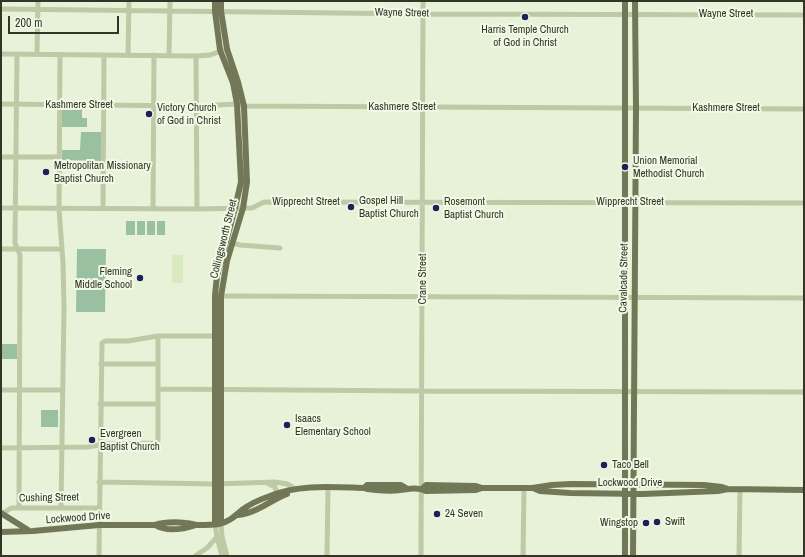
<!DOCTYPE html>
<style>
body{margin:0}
#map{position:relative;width:805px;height:557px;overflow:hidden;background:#e8f2d9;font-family:"Archivo Narrow",sans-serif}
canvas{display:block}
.frame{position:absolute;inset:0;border:2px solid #333627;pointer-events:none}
.scale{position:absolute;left:8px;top:16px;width:111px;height:18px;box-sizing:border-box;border:2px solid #333627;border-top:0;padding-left:5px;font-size:12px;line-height:14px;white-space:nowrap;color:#333627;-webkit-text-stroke:3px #f2f9e6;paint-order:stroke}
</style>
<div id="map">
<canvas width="805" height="557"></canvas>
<div class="frame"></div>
<div class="scale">200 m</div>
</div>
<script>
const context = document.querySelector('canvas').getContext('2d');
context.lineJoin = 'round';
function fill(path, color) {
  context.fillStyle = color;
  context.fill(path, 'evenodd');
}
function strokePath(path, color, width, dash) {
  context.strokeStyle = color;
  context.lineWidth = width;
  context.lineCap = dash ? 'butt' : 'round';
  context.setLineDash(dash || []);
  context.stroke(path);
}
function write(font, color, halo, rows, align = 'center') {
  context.font = font + ' "Archivo Narrow",sans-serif';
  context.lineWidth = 4;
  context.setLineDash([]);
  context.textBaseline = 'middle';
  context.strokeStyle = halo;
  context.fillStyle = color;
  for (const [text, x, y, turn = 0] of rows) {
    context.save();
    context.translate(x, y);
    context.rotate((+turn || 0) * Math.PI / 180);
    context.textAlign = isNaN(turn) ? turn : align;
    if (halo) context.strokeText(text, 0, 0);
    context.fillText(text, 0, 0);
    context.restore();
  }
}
fill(new Path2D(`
 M62 107H82V118H87V127H62Z
 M81 132H101V161L62 160V150H80Z
 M126 221H135V235H126Z
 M137 221H145V235H137Z
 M147 221H155V235H147Z
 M157 221H165V235H157Z
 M77 249H106L105 312H76Z
 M1 344H17V359H1Z
 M41 410H58V427H41Z`), '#99c1a1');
fill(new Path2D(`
 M172 255H183V283H172Z`), '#d9eac0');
strokePath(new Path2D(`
 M1 9 423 14 804 15
 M1 54 196 56 210 55 227 49
 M17 54 15 243 20 255 19 508
 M37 54 38 1
 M60 55 59 209 63 263 64 308 61 507
 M128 55 129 1
 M169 55 170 1
 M196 56 197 209
 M1 104 196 106 237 104 244 106 804 109
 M1 157H59
 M1 208 197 209 252 208 264 202 804 203
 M103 209 104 55
 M153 209 154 55
 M229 242 240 245 280 248
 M1 249H61
 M218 296 804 298
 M101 364H158
 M158 389 422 391 804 392
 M1 390H62
 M100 404H158
 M1 448 88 447 105 444 156 443 158 440V336
 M99 482 215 484 275 482 287 484 294 488
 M267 483 275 487 278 497
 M2 514 11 508H99
 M221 523 222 536 227 556
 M215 524 217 537 222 556
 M99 556 102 343 105 341H128L158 336H218
 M195 556 207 548 217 537
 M327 556 328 487
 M421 556 423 1
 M523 556 524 488
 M739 556 740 489`), '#becaa5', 5);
strokePath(new Path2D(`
 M215 1V11L220 50 233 83 237 104 241 182 235 208 217 276 215 295V524
 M365 487 367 485H401L406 488
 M533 488 540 491 570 493 643 494 718 491 728 489 804 490
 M422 489 426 485 476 486 482 488H532L552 485 571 484 704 485 722 487 728 489
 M1 513 28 530
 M238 515C255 514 271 500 287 494
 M221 523V296L227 261 243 208 247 182 244 106 238 82 227 49 221 11V1
 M155 525C167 532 184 529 196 525
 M1 532 33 531 99 525H155C164 522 176 522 186 523 190 523 194 525 198 525 204 525 212 525 219 524 229 522 235 516 242 510 250 504 261 499 270 496 299 484 332 487 364 488L367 489C378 490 390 492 400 490 409 489 417 487 426 491L476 490 482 488
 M625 556V1
 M633 556 636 108 635 1`), '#727857', 6);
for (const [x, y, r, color] of [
 [525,17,4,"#1c2157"],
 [149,114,4,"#1c2157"],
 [625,167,4,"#1c2157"],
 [46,172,4,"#1c2157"],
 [351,207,4,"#1c2157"],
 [436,208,4,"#1c2157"],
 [140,278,4,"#1c2157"],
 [287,425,4,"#1c2157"],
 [92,440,4,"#1c2157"],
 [604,465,4,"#1c2157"],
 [437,514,4,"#1c2157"],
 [657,522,4,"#1c2157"],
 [646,523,4,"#1c2157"]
]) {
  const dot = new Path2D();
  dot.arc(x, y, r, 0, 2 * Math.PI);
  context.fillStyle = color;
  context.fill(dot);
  strokePath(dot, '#f2f9e6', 1.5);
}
write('11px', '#333627', '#f2f9e6', [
 ["Wayne Street",402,13,1],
 ["Wayne Street",726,14],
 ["Kashmere Street",79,105],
 ["Kashmere Street",402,107],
 ["Kashmere Street",726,108],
 ["Wipprecht Street",306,202],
 ["Wipprecht Street",630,202],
 ["Collingsworth Street",224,239,-76],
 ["Cavalcade Street",624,278,-89],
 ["Crane Street",423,279,-90],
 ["Lockwood Drive",630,483],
 ["Cushing Street",49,498,-1],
 ["Lockwood Drive",78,518,-4]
]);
write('11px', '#333627', '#f2f9e6', [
 ["Harris Temple Church",525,30,"center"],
 ["of God in Christ",525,43,"center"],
 ["Victory Church",157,108],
 ["of God in Christ",157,121],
 ["Union Memorial",633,161],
 ["Methodist Church",633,174],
 ["Metropolitan Missionary",54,166],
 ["Baptist Church",54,179],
 ["Gospel Hill",359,201],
 ["Baptist Church",359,214],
 ["Rosemont",444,202],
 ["Baptist Church",444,215],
 ["Fleming",132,272,"right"],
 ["Middle School",132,285,"right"],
 ["Isaacs",295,419],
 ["Elementary School",295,432],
 ["Evergreen",100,434],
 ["Baptist Church",100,447],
 ["Taco Bell",612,465],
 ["24 Seven",445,514],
 ["Swift",665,522],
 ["Wingstop",638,523,"right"]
], 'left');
</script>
